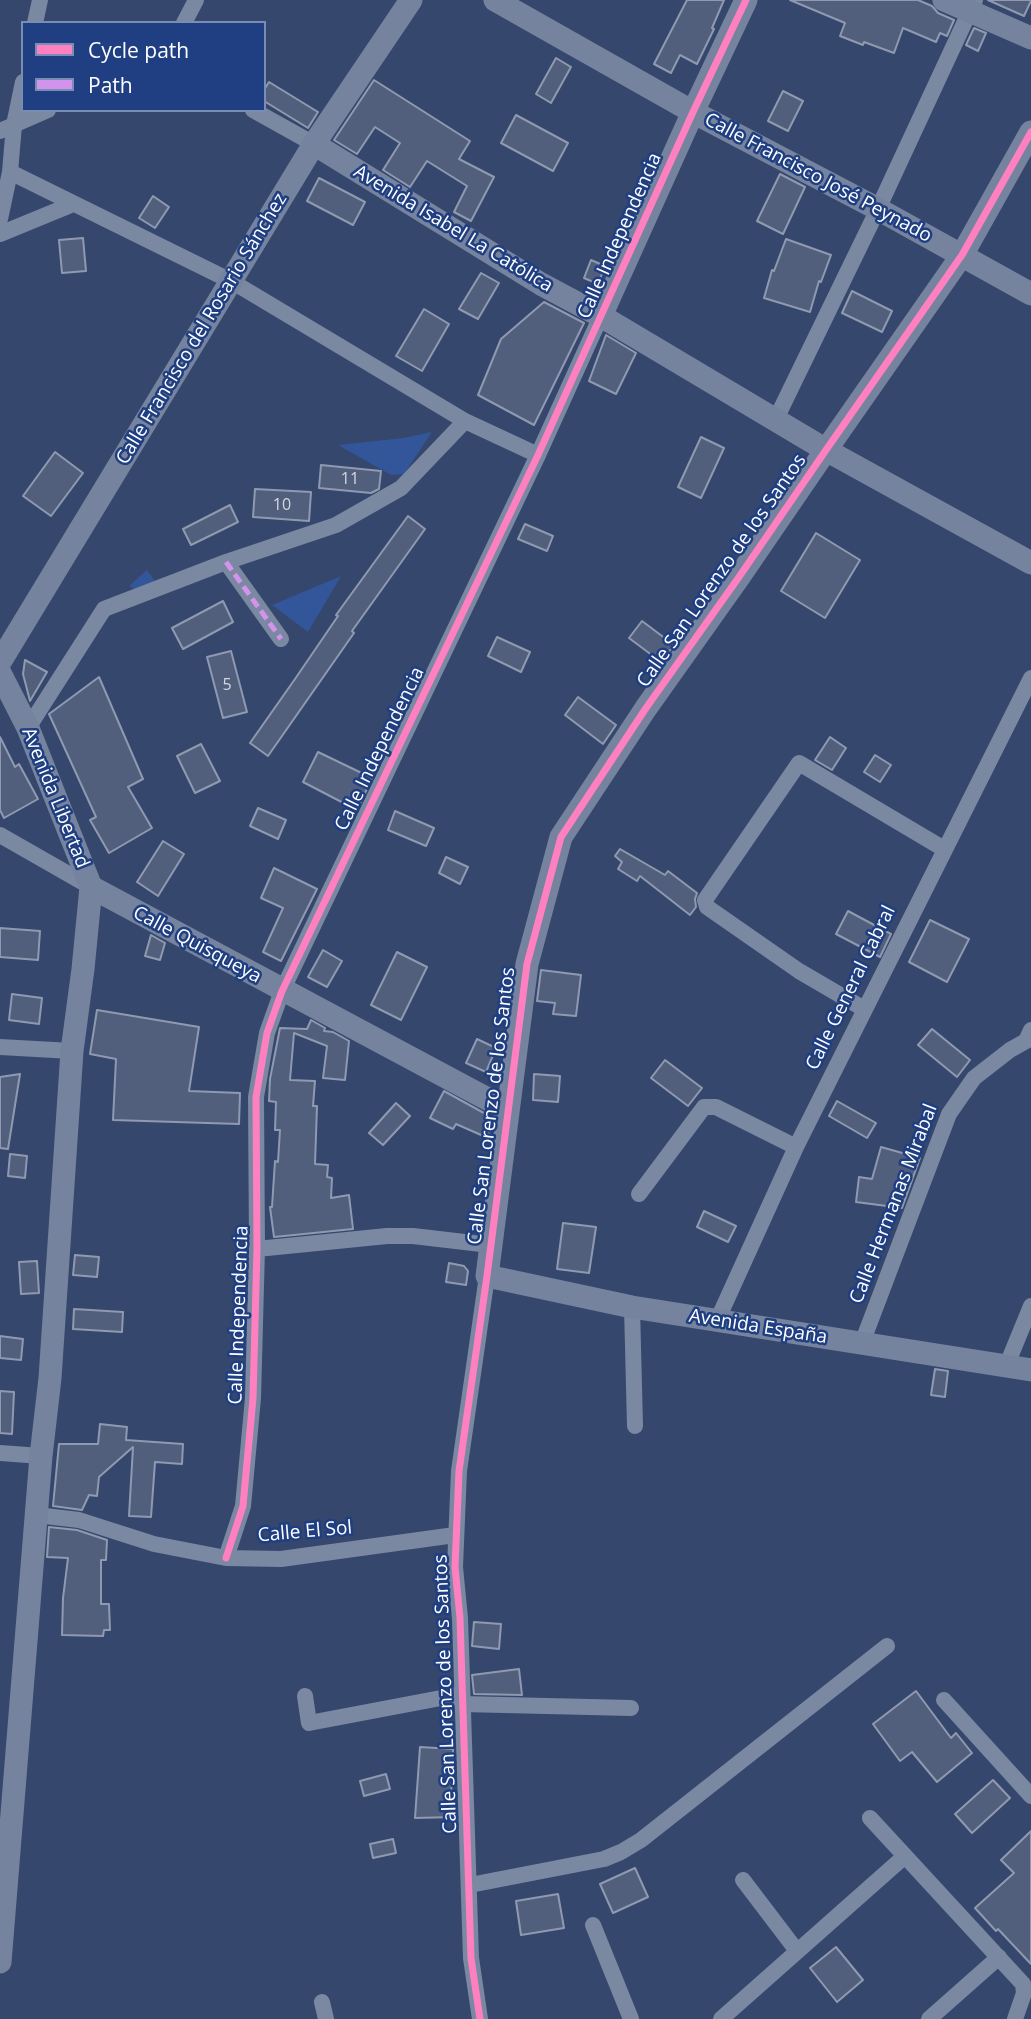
<!DOCTYPE html>
<meta charset="utf-8">
<style>
body{margin:0}
#map{position:relative;width:1031px;height:2019px;overflow:hidden;background:#35476c;font-family:"Open Sans",sans-serif}
canvas{display:block}
.legend{position:absolute;left:21px;top:21px;width:245px;height:91px;box-sizing:border-box;background:#1f3f82;border:2px solid #798cb4;margin:0;padding:9px 12px;list-style:none;font-size:21px;color:#fff}
.legend li{display:flex;align-items:center;gap:14px;height:35px}
.legend b{width:35px;border:2px solid #798cb4}
</style>
<div id="map">
<canvas width="1031" height="2019"></canvas>
<ul class="legend">
<li><b style="height:9px;background:#ff80c0"></b>Cycle path</li>
<li><b style="height:9px;background:#d193ec"></b>Path</li>
</ul>
</div>
<script>
const context = document.querySelector('canvas').getContext('2d');
context.lineJoin = 'round';
function fill(path, color) {
  context.fillStyle = color;
  context.fill(path, 'evenodd');
}
function strokePath(path, color, width, dash) {
  context.strokeStyle = color;
  context.lineWidth = width;
  context.lineCap = dash ? 'butt' : 'round';
  context.setLineDash(dash || []);
  context.stroke(path);
}
function write(font, color, halo, rows, align = 'center') {
  context.font = font + ' "Open Sans",sans-serif';
  context.lineWidth = 5;
  context.setLineDash([]);
  context.textBaseline = 'middle';
  context.strokeStyle = halo;
  context.fillStyle = color;
  for (const [text, x, y, turn = 0] of rows) {
    context.save();
    context.translate(x, y);
    context.rotate((+turn || 0) * Math.PI / 180);
    context.textAlign = isNaN(turn) ? turn : align;
    if (halo) context.strokeText(text, 0, 0);
    context.fillText(text, 0, 0);
    context.restore();
  }
}
fill(new Path2D(`
 M432 432 404 474 391 475 338 445 403 438Z
 M147 570 157 584 137 591 129 586Z
 M341 576 308 632 272 605Z`), '#359');
const building = new Path2D(`
 M687 0H724L712 28 714 29 697 64 680 55 671 73 654 64Z
 M790 0H918L932 6 938 13 954 20 947 36 940 33 936 42 903 28 894 53 864 42 863 45 840 36 845 23Z
 M988 0H1031V1L1024 16Z
 M974 28 986 33 978 51 966 45Z
 M556 58 571 67 551 103 536 94Z
 M374 80 470 141 459 159 494 177 471 221 454 212 467 186 427 161 410 187 383 170 400 143 375 127 357 154 334 140Z
 M269 82 318 112 308 128 264 101V90Z
 M783 91 803 101 788 131 768 121Z
 M516 115 568 143 553 171 501 143Z
 M780 174 805 187 783 234 757 221Z
 M319 178 365 202 353 225 307 201Z
 M153 196 169 207 155 228 139 218Z
 M83 238 86 271 62 273 59 240Z
 M786 239 831 255 821 282 819 281 810 312 764 298 772 270 774 271Z
 M591 260 605 266 598 284 584 278Z
 M481 273 499 283 478 319 459 309Z
 M852 291 892 311 882 332 842 313Z
 M544 302 584 323 534 425 478 395 501 339Z
 M424 309 449 324 422 371 396 356Z
 M606 335 636 353 616 394 589 381Z
 M701 437 724 448 701 498 678 487Z
 M55 452 83 473 51 516 23 496Z
 M321 465 381 471 379 489 371 493 319 488Z
 M255 489 311 492 309 521 253 517Z
 M230 505 238 522 191 545 183 529Z
 M408 516 425 529 352 631 354 633 268 756 250 743 295 679 338 616 336 615Z
 M525 524 553 536 547 551 518 539Z
 M816 533 860 560 825 618 781 591Z
 M223 601 233 622 183 649 172 628Z
 M642 621 674 645 661 662 629 638Z
 M497 637 530 652 521 672 488 656Z
 M231 651 247 712 223 718 207 657Z
 M25 660 47 672 30 701 23 674Z
 M99 677 143 779 128 787 152 828 109 853 90 820 96 817 49 714Z
 M578 697 616 725 603 744 565 715Z
 M0 737 15 767 19 764 38 799 4 818 0 810Z
 M830 737 846 748 832 770 815 760Z
 M201 744 220 781 195 793 177 756Z
 M318 752 372 778 357 810 303 782Z
 M875 755 891 765 880 782 864 772Z
 M258 808 286 820 278 839 250 826Z
 M395 811 434 828 426 846 388 830Z
 M163 841 184 854 158 896 137 882Z
 M620 849 665 875 668 871 697 893 695 899 696 907 690 915 640 876 637 881 618 869 622 862 615 856Z
 M446 857 468 867 460 884 439 873Z
 M274 868 317 889 281 961 263 952 283 908 261 898Z
 M848 911 891 934 880 957 836 934Z
 M930 920 969 939 947 982 909 962Z
 M0 928 40 931 38 960 0 957Z
 M151 935 165 943 160 960 145 956Z
 M323 950 342 961 327 987 308 977Z
 M397 952 427 967 401 1020 371 1005Z
 M541 970 581 975 576 1016 553 1014 555 1003 537 1001Z
 M12 994 42 998 39 1024 9 1020Z
 M97 1010 199 1027 189 1091 240 1093 239 1124 113 1120 116 1059 90 1054Z
 M311 1020 325 1028 324 1031 333 1032 349 1041 345 1080 323 1078 327 1046 294 1033 290 1080 315 1081 313 1106H317L315 1164 328 1165 327 1177 332 1178 331 1198 349 1195 353 1229 274 1237 270 1207H272L275 1161 278 1162 280 1130H275L276 1102 269 1101 270 1079 280 1028 307 1029Z
 M932 1029 970 1060 957 1077 918 1045Z
 M477 1039 496 1048 486 1072 466 1063Z
 M665 1060 702 1088 688 1106 651 1078Z
 M20 1074 8 1149 0 1148V1077Z
 M534 1074 560 1076 558 1102 533 1100Z
 M444 1091 493 1118 488 1138 456 1124 453 1129 430 1118Z
 M837 1101 876 1123 867 1138 829 1116Z
 M396 1103 410 1116 383 1145 369 1133Z
 M881 1147 920 1158 902 1208 856 1202 859 1177 872 1179Z
 M10 1154 27 1156 25 1178 8 1176Z
 M704 1211 736 1226 728 1242 697 1227Z
 M563 1223 596 1227 589 1273 557 1269Z
 M75 1255 99 1257 97 1277 73 1275Z
 M37 1261 39 1293 21 1294 19 1262Z
 M449 1263 464 1266 468 1271 466 1285 446 1282Z
 M74 1309 123 1312 122 1332 73 1329Z
 M0 1336 23 1339 21 1360 0 1358Z
 M935 1369 948 1371 945 1397 931 1395Z
 M0 1391 14 1392 12 1434 0 1433Z
 M100 1424 127 1427 126 1440 183 1444 182 1464 155 1462 151 1517 129 1516 133 1447 99 1477 97 1496 89 1495 82 1510 53 1506 59 1444H98Z
 M49 1527 77 1530 107 1540 106 1560H101V1604H109L110 1630H104L103 1636 62 1635 63 1598 68 1558 47 1557Z
 M474 1622 501 1624 499 1649 472 1646Z
 M519 1669 522 1695 474 1694 472 1675Z
 M916 1691 951 1738 956 1733 972 1753 937 1782 912 1752 900 1761 873 1724Z
 M420 1747 453 1749 451 1797H455V1817L415 1818Z
 M386 1774 390 1789 364 1796 360 1781Z
 M993 1780 1010 1798 972 1833 955 1814Z
 M1031 1831V1964L998 1929 996 1931 975 1908 1014 1873 1001 1860Z
 M393 1839 396 1853 373 1858 370 1844Z
 M635 1868 648 1897 613 1913 600 1884Z
 M558 1894 564 1928 521 1935 516 1901Z
 M836 1947 863 1980 837 2002 810 1968Z`);
fill(building, '#515f7c');
strokePath(building, '#8f9ab0', 2);
strokePath(new Path2D(`
 M35 23 40 0
 M184 23 196 0
 M253 110 314 144
 M0 131 48 110
 M10 172 231 281 465 421 538 455
 M0 219 10 172 14 125 23 82
 M0 234 73 204
 M776 419 878 209 975 0
 M226 562 281 639
 M28 728 104 609 226 562 336 525 401 488 465 421
 M0 835 91 887
 M864 1009 799 971 707 907 705 900 799 763 944 849
 M0 1047 72 1051
 M639 1194 704 1107H716L796 1147
 M257 1249 387 1236H413L490 1245
 M632 1307 635 1426
 M717 1321 796 1147 1031 678
 M862 1343 949 1114 974 1078 1010 1050 1026 1041 1031 1030
 M1006 1367 1031 1306
 M0 1453 41 1456
 M37 1515 79 1520 154 1544 226 1558 281 1559 455 1535
 M226 1558 243 1506 253 1398 257 1249 256 1097 267 1033 282 991 538 455 601 316
 M305 1696 309 1723 462 1694
 M944 1700 1031 1796
 M462 1704 631 1708
 M870 1818 1023 1984 1024 1993 1015 2019
 M743 1880 797 1951
 M470 1885 604 1859 621 1852 641 1840 887 1646
 M593 1925 631 2019
 M322 2002 326 2019
 M480 2019 471 1958 460 1618 455 1567 459 1471 487 1276
 M721 2019 905 1856
 M929 2019 999 1957`), '#7b88a2', 16);
strokePath(new Path2D(`
 M495 0 693 112 878 209 1031 294
 M944 0 1031 38
 M1031 132 962 255 826 450 739 577 646 708 561 837 527 964 487 1276 632 1307 1031 1370
 M314 144 541 284 601 316 826 450 1031 563
 M601 316 693 112 746 0
 M0 662 314 144 411 0
 M0 673 28 728 91 887 83 969 72 1051 50 1378 41 1456 0 1962
 M91 887 508 1110`), '#76839e', 23);
strokePath(new Path2D(`
 M226 562 281 639`), '#d193ec', 5, [10, 5]);
strokePath(new Path2D(`
 M226 1558 243 1506 253 1398 257 1249 256 1097 267 1033 282 991 538 455 693 112 746 0
 M480 2019 471 1958 460 1618 455 1567 459 1471 487 1276 527 964 561 837 646 708 739 577 826 450 962 255 1031 132`), '#ff80c0', 7);
write('16px', '#d4d7de', null, [
 ["11",350,479],
 ["10",282,505],
 ["5",227,685]
]);
write('19px', '#fff', '#1f3f82', [
 ["Calle Francisco José Peynado",818,178,28],
 ["Avenida Isabel La Católica",453,229,31],
 ["Calle Independencia",620,236,-66],
 ["Calle Francisco del Rosario Sánchez",202,329,-59],
 ["Calle San Lorenzo de los Santos",722,571,-55],
 ["Calle Independencia",380,749,-64],
 ["Avenida Libertad",55,798,68],
 ["Calle Quisqueya",197,945,28],
 ["Calle General Cabral",851,988,-64],
 ["Calle San Lorenzo de los Santos",492,1106,-83],
 ["Calle Hermanas Mirabal",894,1204,-69],
 ["Calle Independencia",239,1315,-88],
 ["Avenida España",758,1327,9],
 ["Calle El Sol",305,1532,-5],
 ["Calle San Lorenzo de los Santos",446,1694,-92]
]);
</script>
